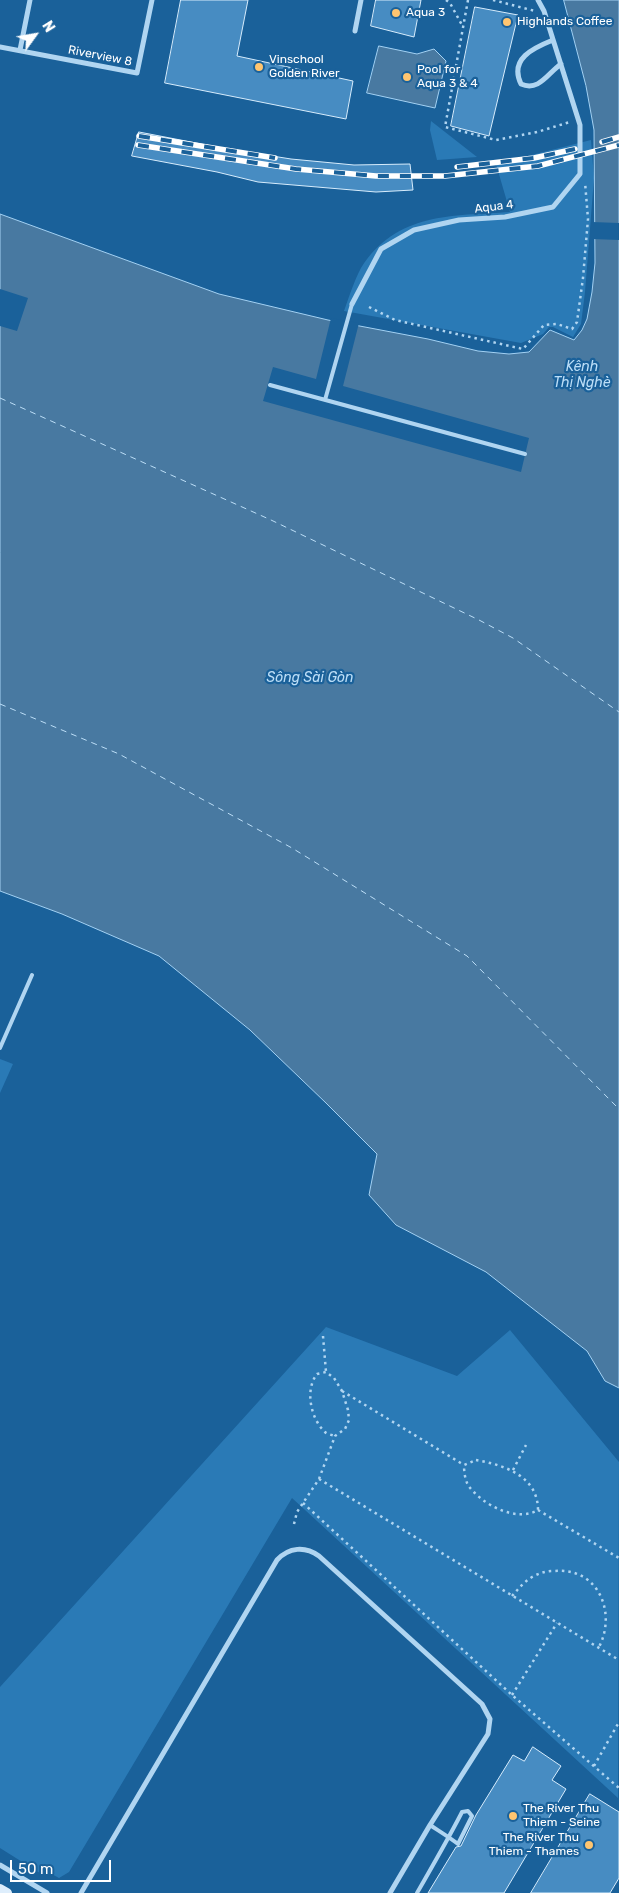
<!DOCTYPE html>
<meta charset="utf-8">
<style>
body{margin:0}
#map{position:relative;width:619px;height:1893px;overflow:hidden;background:#1a619a;font-family:Rubik,sans-serif}
canvas{display:block}
.north{position:absolute;left:10px;top:10px;width:50px;height:50px;-webkit-text-stroke:4px #1a619a;paint-order:stroke;rotate:58deg;font-size:14px;font-weight:700;line-height:20px;text-align:center;color:#fff}
.north::after{content:'';display:block;margin:auto;width:18px;height:22px;background:#fff;clip-path:polygon(50% 0,100% 100%,50% 72%,0 100%)}
.scale{position:absolute;left:10px;top:1860px;width:101px;height:22px;box-sizing:border-box;border:2px solid #fff;border-top:0;padding-left:6px;font-size:15px;line-height:18px;white-space:nowrap;color:#fff;-webkit-text-stroke:4px #1a619a;paint-order:stroke}
</style>
<div id="map">
<canvas width="619" height="1893"></canvas>
<div class="north">N</div>
<div class="scale">50 m</div>
</div>
<script>
const context = document.querySelector('canvas').getContext('2d');
context.lineJoin = 'round';
function fill(path, color) {
  context.fillStyle = color;
  context.fill(path, 'evenodd');
}
function strokePath(path, color, width, dash) {
  context.strokeStyle = color;
  context.lineWidth = width;
  context.lineCap = dash ? 'butt' : 'round';
  context.setLineDash(dash || []);
  context.stroke(path);
}
function write(font, color, halo, rows, align = 'center') {
  context.font = font + ' Rubik,sans-serif';
  context.lineWidth = 4.5;
  context.setLineDash([]);
  context.textBaseline = 'middle';
  context.strokeStyle = halo;
  context.fillStyle = color;
  for (const [text, x, y, turn = 0] of rows) {
    context.save();
    context.translate(x, y);
    context.rotate((+turn || 0) * Math.PI / 180);
    context.textAlign = isNaN(turn) ? turn : align;
    if (halo) context.strokeText(text, 0, 0);
    context.fillText(text, 0, 0);
    context.restore();
  }
}
fill(new Path2D(`
 M431 121 477 157 437 160 430 130Z
 M591 140 594 178 585 292 581 324 573 337 553 327H549L543 334 521 343 344 311C349 297 354 281 361 268 396 212 453 216 510 212L496 164Z
 M0 1059 13 1064 0 1093Z
 M326 1327 457 1376 510 1330 619 1462 618 1798 292 1498 69 1872 59 1878 48 1872 43 1875 0 1848V1687Z`), '#2a7ab6');
const water = new Path2D(`
 M564 0H619V1388L605 1381 587 1351 486 1272 396 1225 369 1195 377 1154 326 1103 250 1030 159 956 62 914 0 891V214L219 294 328 320 428 339 478 351 509 354 529 352 550 330 574 340 582 330 587 319 592 292 595 263 594 130 586 86Z
 M379 46 417 54 434 49 446 61 435 108 367 93Z`);
fill(water, '#4879a1');
strokePath(water, '#a3d1f3', 1);
fill(new Path2D(`
 M592 222 619 223V240L592 239Z
 M0 289 28 298 17 331 0 326Z
 M331 318 359 323 343 386 529 438 521 472 263 401 273 367 316 379Z`), '#1a619a');
strokePath(new Path2D(`
 M0 398 271 520 479 620 513 638 619 712
 M0 704 119 754 292 848 467 956 619 1109`), '#bcdef7', 1, [6, 5]);
const building = new Path2D(`
 M181 0H248L237 56 353 81 346 119 165 83Z
 M376 0H421L414 37 371 26Z
 M475 7 518 15 489 136 451 126Z
 M139 132 222 148 291 159 354 165 410 164 413 190 376 192 258 182 217 172 132 156Z
 M533 1747 561 1766 552 1780 566 1789 504 1893H428L456 1847 461 1846 476 1815 513 1755 524 1761Z
 M590 1794 619 1812V1878L610 1893H531Z`);
fill(building, '#478cc2');
strokePath(building, '#d7ecfc', 1);
strokePath(new Path2D(`
 M446 0 450 3 463 27
 M468 0 445 127 496 140 537 132 570 122
 M493 0 535 11
 M369 307 395 320 523 349 544 325 557 324 572 329 577 322 583 278 588 219 585 182
 M323 1336 326 1372
 M342 1391 464 1465
 M476 1460C504 1465 538 1476 538 1510 516 1523 481 1504 468 1485 465 1479 464 1472 464 1465Z
 M513 1470 526 1445
 M319 1479 619 1660
 M303 1503 512 1695 619 1788
 M538 1510 619 1558
 M294 1524 297 1512 319 1479 335 1436 345 1429 349 1420 348 1410 342 1391 334 1378 326 1372 317 1374C305 1389 310 1418 325 1432 327 1434 332 1435 335 1436
 M512 1596C518 1589 524 1582 532 1577 539 1573 546 1571 554 1571 598 1567 617 1612 599 1647
 M512 1695 557 1623
 M594 1766 619 1722`), '#b0d5f1', 2.5, [2.5, 4]);
strokePath(new Path2D(`
 M270 385 525 454
 M325 400 352 304
 M0 1048 32 975
 M417 1893C432 1867 447 1841 461 1814L462 1812 468 1811 472 1816 458 1844C449 1837 439 1831 430 1825`), '#b0d5f1', 4);
strokePath(new Path2D(`
 M355 31 361 0
 M553 40C533 48 509 59 521 84 539 92 548 73 561 64
 M0 47 137 73 152 0
 M20 50 30 0
 M352 304 381 249 414 230 459 220 505 217 553 207 580 174V125L544 11 538 0
 M0 1865 47 1893
 M81 1893 277 1560C289 1547 305 1546 319 1556L482 1704 490 1719 488 1734 430 1825 390 1893`), '#b0d5f1', 5);
strokePath(new Path2D(`
 M0 1889 7 1893`), '#deeefc', 10);
const rail = new Path2D(`
 M139 136 275 158
 M602 142 619 137
 M138 145 296 169 376 176H445L538 166 619 145
 M457 167 534 158 575 149`);
strokePath(rail, '#fff', 5.5);
strokePath(rail, '#1a619a', 4, [11]);
for (const [x, y, r, color] of [
 [396,13,5,"#ffc570"],
 [507,22,5,"#ffc570"],
 [259,67,5,"#ffc570"],
 [407,77,5,"#ffc570"],
 [513,1816,5,"#ffc570"],
 [589,1845,5,"#ffc570"]
]) {
  const dot = new Path2D();
  dot.arc(x, y, r, 0, 2 * Math.PI);
  context.fillStyle = color;
  context.fill(dot);
  strokePath(dot, '#1a619a', 2);
}
write('12px', '#fff', '#1a619a', [
 ["Aqua 3",406,13],
 ["Highlands Coffee",517,22],
 ["Vinschool",269,60],
 ["Golden River",269,74],
 ["Pool for",417,70],
 ["Aqua 3 & 4",417,84],
 ["The River Thu",523,1809],
 ["Thiem - Seine",523,1823],
 ["The River Thu",579,1838,"right"],
 ["Thiem - Thames",579,1852,"right"]
], 'left');
write('12px', '#fff', '#1a619a', [
 ["Riverview 8",100,56,11],
 ["Aqua 4",494,207,-7]
]);
write('italic 14px', '#bcdef7', '#1a619a', [
 ["Kênh",582,367],
 ["Thị Nghè",582,383],
 ["Sông Sài Gòn",310,678]
]);
</script>
